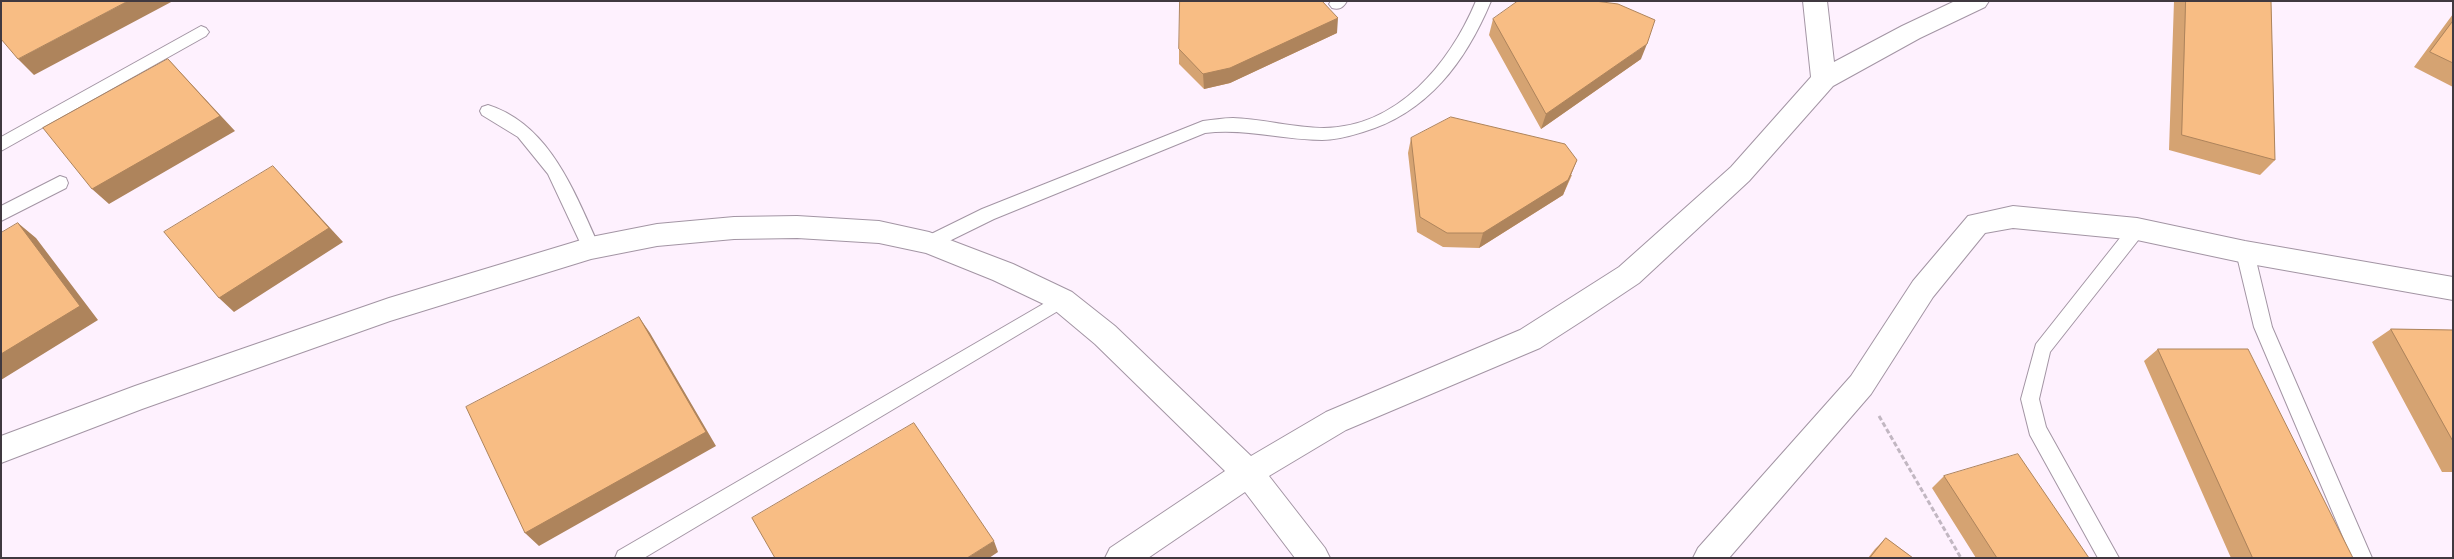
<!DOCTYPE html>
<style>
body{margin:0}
#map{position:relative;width:2454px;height:559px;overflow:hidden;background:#fef1fe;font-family:Overpass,sans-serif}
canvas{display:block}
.frame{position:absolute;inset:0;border:2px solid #403940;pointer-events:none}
</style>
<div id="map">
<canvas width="2454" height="559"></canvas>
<div class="frame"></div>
</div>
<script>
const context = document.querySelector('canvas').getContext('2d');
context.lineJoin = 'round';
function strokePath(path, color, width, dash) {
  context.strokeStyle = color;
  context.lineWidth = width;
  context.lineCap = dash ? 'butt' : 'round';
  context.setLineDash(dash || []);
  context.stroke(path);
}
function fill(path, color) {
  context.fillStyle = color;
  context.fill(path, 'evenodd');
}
const lane = new Path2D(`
 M1331 1H1347C1343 8 1339 10 1332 8L1329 4Z
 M1476 1H1491C1466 61 1428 113 1363 132 1350 136 1336 140 1322 140 1282 140 1245 128 1205 133L994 219 935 248 929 250 923 248 920 243 923 238 982 209 1203 121C1213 120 1223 118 1233 118 1264 119 1294 128 1324 128 1398 127 1450 63 1476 1Z
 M201 26 206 28 209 32 206 36 1 151V137Z
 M488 105C551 125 575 194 600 248L597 253 591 255 585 253 548 174 518 137 482 115 480 111 482 107Z
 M60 176 66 178 68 183 66 188 1 221V206Z
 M2137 222 2143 224 2146 229 2143 234 2050 352 2039 399 2046 427 2119 558H2098L2030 435 2021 399 2036 344 2131 224Z
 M2245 245 2251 247 2254 252 2272 327 2372 558H2352L2254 327 2236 252 2239 247Z
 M1062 293 1068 295 1071 300 1068 305 644 558H615L618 551Z`);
const street = new Path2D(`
 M1803 1H1827L1834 62 1902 26 1955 1H1989L1985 7 1920 38 1833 86 1749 181 1639 283 1585 319 1540 348 1346 430 1269 476 1325 548 1330 558H1295L1245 492 1148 558H1105L1110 548 1225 471 1095 344 1052 308 993 280 926 253 879 243 797 238 734 239 657 246 591 259 390 321 142 409 1 463V436L135 386 389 298 591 237 657 224 734 217 797 216 879 221 929 232 1013 264 1072 292 1115 326 1251 456 1326 412 1520 330 1619 267 1731 167 1811 77Z
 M2013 206 2137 218 2245 241 2453 277V300L2245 263 2137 240 2013 228 1985 233 1933 297 1871 394 1729 558H1693L1698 548 1851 376 1913 281 1968 216Z`);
strokePath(lane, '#a395a4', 2);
strokePath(street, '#a395a4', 2);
strokePath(new Path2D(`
 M1879 416 1961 558`), '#c2b7c2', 3, [5, 2.5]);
fill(lane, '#fff');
fill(street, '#fff');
fill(new Path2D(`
 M2174 1H2271L2275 160 2260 175 2169 150Z
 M2453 14V87L2414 67Z
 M1493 19 1641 59 1541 129 1489 35Z
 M1337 33 1230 83 1204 89 1179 64V49Z
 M1411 138 1572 175 1563 195 1479 248 1443 247 1417 232 1408 153Z
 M2391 329 2453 330V472H2442L2372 342Z
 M2158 349 2353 558H2231L2144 361Z
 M1944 476 2089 558H1976L1932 488Z
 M1886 538 1913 558H1868L1875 549Z`), '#d5a372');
fill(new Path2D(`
 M128 1H173L34 75 18 59Z
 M1338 18 1337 33 1230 83 1204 89 1203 74Z
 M1647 44 1641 59 1541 129 1546 114Z
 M168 59 235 131 109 204 92 189Z
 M1577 160 1563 195 1479 248 1483 233Z
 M287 181 343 242 234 312 219 298Z
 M18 223 36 238 98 320 1 380V354Z
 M639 317 650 333 716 446 539 546 525 533Z
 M994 541 998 552 989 558H967Z`), '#ae845c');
const building = new Path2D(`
 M1 1H128L18 59 1 39Z
 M1180 1H1322L1338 18 1230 68 1203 74 1179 49Z
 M1518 1H1595L1618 4 1655 20 1647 44 1546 114 1493 19Z
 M2186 1H2271L2275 160 2182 135Z
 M2453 21V63L2430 52Z
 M168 59 220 116 92 189 43 128Z
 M1451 117 1565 144 1577 160 1568 180 1483 233H1447L1420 217 1411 138Z
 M273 166 329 228 219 298 164 232Z
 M18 223 80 306 1 354V233Z
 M639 317 706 432 525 533 466 407Z
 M2391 329 2453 330V441Z
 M2158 349H2248L2353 558H2253Z
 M914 423 994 541 967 558H775L752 518Z
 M2018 454 2089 558H1997L1944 476Z
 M1886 538 1913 558H1870Z`);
fill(building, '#f8bd84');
strokePath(building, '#ae845c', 1);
</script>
